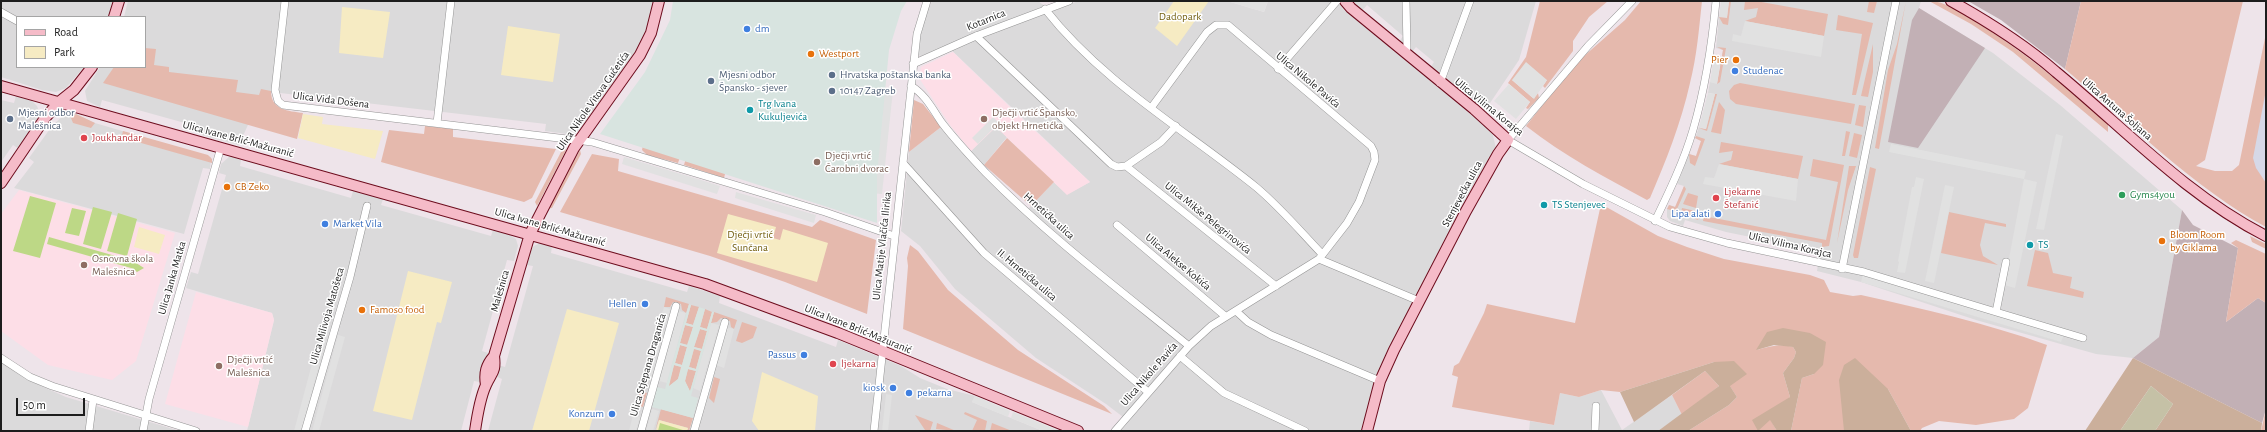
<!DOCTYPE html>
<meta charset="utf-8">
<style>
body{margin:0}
#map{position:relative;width:2267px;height:432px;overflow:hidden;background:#eee4ea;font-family:"Alegreya Sans",sans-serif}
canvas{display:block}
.frame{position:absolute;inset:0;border:2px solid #1d1d1d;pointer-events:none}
.legend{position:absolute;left:16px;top:16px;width:130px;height:52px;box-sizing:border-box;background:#fff;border:1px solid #a5a5a5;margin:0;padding:5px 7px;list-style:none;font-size:12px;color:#1d1d1d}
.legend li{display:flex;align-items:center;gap:8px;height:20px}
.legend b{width:20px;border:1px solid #a5a5a5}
.scale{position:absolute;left:16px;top:398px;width:69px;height:18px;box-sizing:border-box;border:2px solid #1d1d1d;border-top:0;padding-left:5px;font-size:12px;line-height:14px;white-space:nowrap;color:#1d1d1d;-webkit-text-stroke:3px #fff;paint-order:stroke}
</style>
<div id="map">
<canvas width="2267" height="432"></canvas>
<div class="frame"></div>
<ul class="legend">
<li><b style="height:5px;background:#f5bbc8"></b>Road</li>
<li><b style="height:11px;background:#f6ebc3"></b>Park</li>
</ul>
<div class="scale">50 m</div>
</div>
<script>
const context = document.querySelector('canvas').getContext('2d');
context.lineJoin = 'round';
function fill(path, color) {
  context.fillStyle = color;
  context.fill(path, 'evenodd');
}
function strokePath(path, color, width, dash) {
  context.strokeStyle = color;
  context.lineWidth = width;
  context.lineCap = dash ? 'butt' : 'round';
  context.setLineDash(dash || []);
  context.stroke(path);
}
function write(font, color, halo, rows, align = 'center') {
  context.font = font + ' "Alegreya Sans",sans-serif';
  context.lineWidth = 3;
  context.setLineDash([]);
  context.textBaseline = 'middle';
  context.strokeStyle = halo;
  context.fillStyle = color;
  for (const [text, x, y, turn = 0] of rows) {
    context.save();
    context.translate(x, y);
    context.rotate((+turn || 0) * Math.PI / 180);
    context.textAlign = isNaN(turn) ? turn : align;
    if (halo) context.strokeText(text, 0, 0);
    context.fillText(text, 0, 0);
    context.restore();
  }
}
fill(new Path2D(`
 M1 1H115L109 17H17V67H84L66 88 56 92 42 90 1 77Z
 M128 1H654L652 14 644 38 628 65 582 128 574 135 545 131 546 124 263 91 239 145 202 135 203 128 102 100 100 107 87 101 85 91 100 67H145V17H124Z
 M932 1H1038L1050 10 1079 1H1227L1264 12 1268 1H1338L1343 9 1492 132 1496 148 1380 370 1371 393 1363 431H1120L1127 420 1106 404 1036 358 955 289 920 246 901 231 909 152 941 127 966 156 996 126 1007 137 980 170 1024 213 1054 182 1067 194 1090 182 947 46 921 56 918 55 922 22Z
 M1353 1H1536L1519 60 1484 112 1430 68 1434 62 1416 47 1412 52 1399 42 1403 36 1367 5 1362 11Z
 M1729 1H1921L1919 8 1993 53 2060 105 2182 210 2159 337 2133 358 2096 354 1976 320 1861 282 1817 271 1820 251 1726 232 1685 220 1683 226 1670 221 1667 217V209L1669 205 1676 207 1684 186 1677 184 1689 154 1696 156 1701 141 1695 138 1696 136 1699 127 1705 129 1715 94 1708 93 1710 82 1717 83 1723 50 1716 48 1719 17H1727Z
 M16 96 32 101 37 106 40 114 38 123 19 149 13 145 1 162V100L14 103Z
 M66 113 76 114 95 123 211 157 210 169 203 168 184 234 14 188 34 162 29 158 52 126Z
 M230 156 241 160 240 166 351 198 353 191 383 199 381 205 491 236 493 230 508 234 516 239 518 246 514 261 507 260 482 351 488 353 480 382 474 381 461 431H247L274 320 272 313 186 288 191 272 198 274 226 175 219 173 221 164Z
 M540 243 552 246 551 253 687 292 689 286 720 296 719 303 836 347 838 340 901 366 920 378 947 389 975 396 972 402 1043 431H488L502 379 495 376 498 365 505 367 533 266 526 265 530 251 534 246Z
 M1 363 28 380 66 397 180 431H1Z
 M1601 390 1622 430 1672 395 1682 415 1658 431H1529L1530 421 1554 425 1560 393 1579 397Z`), '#dbdadb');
fill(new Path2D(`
 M2266 76V189L2248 172Z`), '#d6d8e7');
fill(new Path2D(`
 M953 52 1016 113 1090 182 1067 195 996 127 971 151 950 125 919 78 921 67Z
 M19 190 175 233 136 361 112 380 48 365 1 331V214Z
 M196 292 272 313 274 320 248 427 165 404Z`), '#fddee7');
fill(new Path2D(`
 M1968 1H2081L2065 69 2001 20Z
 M1919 8 1985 48 1918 148 1888 142 1912 20Z
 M2182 210 2193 225 2238 248 2226 322 2258 298 2266 303V409L2262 423 2133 358 2159 337Z`), '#c2b0b5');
fill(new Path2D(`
 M1540 1H1608L1589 17 1573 41V51L1545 88 1543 86 1547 80H1512L1533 98 1538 93 1539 98 1528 109 1526 108 1530 102 1508 83 1526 57Z
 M1641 1H1702C1699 28 1697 56 1690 83 1681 123 1666 161 1650 198L1647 200C1605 177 1564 156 1526 126L1575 64 1625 20Z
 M1729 1H1731L1728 25 1723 24 1719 17H1727Z
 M1745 1H1756L1828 14 1824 36 1745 21 1756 17 1758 8 1744 10Z
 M1869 1H1877L1874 13 1867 12Z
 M1906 1 1879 149 1875 148 1888 70 1897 44Z
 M1929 1C1945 1 1960 12 1973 20 2022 50 2065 86 2108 124V132L2013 52 1971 24Z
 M2081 1H2243L2205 160 2196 166 2215 171H2232L2239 165 2266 33V90L2253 158 2256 168 2266 183V227C2195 189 2127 121 2065 69Z
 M1838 15 1873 23 1856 95H1852L1862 34 1836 30Z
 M1873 44V72L1868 97 1861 96Z
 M1717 47 1726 48 1720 82 1717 84 1723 50Z
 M145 48 156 49 154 65 169 67V72L238 80 236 92 259 95 261 89 271 91C271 110 288 111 303 113L297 139 103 83 114 67H145Z
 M1740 83 1855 104 1851 124 1736 104 1730 99 1729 91 1734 85Z
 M1715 94H1717L1707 131 1699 128 1706 129Z
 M914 100 923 104 941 127 909 152Z
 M1719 102 1725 110 1721 134 1711 132Z
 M1859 105 1866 106 1863 127 1855 125Z
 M76 114 95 123 91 128 73 123 71 118Z
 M425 126 453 129V137L556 149 532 198 524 202 381 162 389 130 424 134Z
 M123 131 208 155 212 159V163L127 139 122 135Z
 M1846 131 1850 132 1845 156H1842Z
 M1854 133 1862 135 1857 158 1849 156Z
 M1696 136 1705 139 1695 166 1690 163 1689 154 1696 156 1701 141 1695 138Z
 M1007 138 1054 182 1031 206 984 165Z
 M1721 142 1803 156 1798 179 1719 164 1731 160 1733 151 1719 153Z
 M643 145 680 157 678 163 647 155 642 150Z
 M566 149 565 152 537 206 535 202 561 152Z
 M580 150 581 154 552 208 547 209Z
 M592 154 619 159 618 171 812 227 820 220 876 240 867 314 785 282 710 256 560 212Z
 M686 158 726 170 724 178 684 165Z
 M1813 159 1844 165 1829 246 1822 247V243L1703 221 1704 216 1826 240 1838 182 1810 176Z
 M1849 166H1856L1848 190 1837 243Z
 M1870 167 1876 169 1858 258H1854L1853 255Z
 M1684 186 1686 189 1677 209 1674 211 1667 209 1669 205 1675 207Z
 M1688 193 1698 196 1696 208 1683 204Z
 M1601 204 1658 236 1687 247 1724 259 1810 275 1824 280 1830 292 1853 296 1861 295C1924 309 1986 323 2047 345L2028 408 2014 419 1976 425 1939 421 1922 428 1920 431H1911L1888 389 1844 431H1791L1802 378 1814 374 1810 333 1756 350C1770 347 1779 343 1793 347L1796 352 1794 358 1783 373 1790 397 1770 419 1777 431H1688L1729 405 1737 397 1714 362 1620 392 1601 390 1579 397 1560 393 1554 425 1452 407 1458 377 1452 375 1454 366 1459 363 1484 313 1487 304 1575 323Z
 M1682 208 1700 212 1698 220 1681 213Z
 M1949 212 2006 224V227L1985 223 1980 245 1983 256 1998 265 1941 253Z
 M2250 236 2266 244V249L2252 242Z
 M2236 240 2266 254V303L2258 298 2226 322 2238 248 2231 243Z
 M910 245 918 251 948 290 1018 350 1104 406 1112 414 903 329 908 266 907 258Z
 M2035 250 2048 253 2053 273 2072 277 2070 288 2084 292 2083 298 2027 286Z
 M666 297 689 304 686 313 682 310 681 304 673 302 670 307H664Z
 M691 305 699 307 693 325 686 323Z
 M705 309 712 312 707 329 700 327Z
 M714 312 737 320 734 329 731 327 730 321 721 318 717 322 711 323Z
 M742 322 757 327 753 338 742 343 736 341Z
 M685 325 693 327 688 345 680 343Z
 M700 329 707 331 702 349 694 347Z
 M680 345 687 347 682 365 675 363Z
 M694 348 701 351 696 369 689 367Z
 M674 365 682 367 678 379 668 387Z
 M688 369 696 371 690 392 685 381Z
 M1705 371 1719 386 1682 415 1672 395Z
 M714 377 720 379 714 403 709 398Z
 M640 391 647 393 643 407 636 405Z
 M661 409 693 418 689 431H687L688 428 659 420 655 431Z
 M2266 409V431H2261Z
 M965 412 987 421 985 431H972L977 420 964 414Z
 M915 415 933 422 930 431 925 430Z
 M937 423 956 431 936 429Z
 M992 423 1012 431H990Z`), '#e5b9ad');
fill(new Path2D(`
 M1783 328 1810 333 1826 342 1823 365 1814 374 1802 378 1791 431H1777L1770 420 1758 431 1752 420 1790 397 1783 373 1794 358 1796 352 1793 347 1774 345 1756 350 1767 332Z
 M1855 358 1888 389 1911 431H1844L1839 380 1844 365Z
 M2133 358 2262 423 2261 431H2155L2173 404 2151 386 2120 431H2085Z
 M1734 361 1747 374 1730 386 1737 397 1729 405 1688 431H1658L1719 386 1705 371 1634 422 1620 392 1714 362Z`), '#cbaf9b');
fill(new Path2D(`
 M2151 386 2173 404 2155 431H2120Z`), '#c5c1a6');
fill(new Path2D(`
 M1174 1H1209L1177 46 1155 28Z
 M342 7 390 12 383 58 339 53Z
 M508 26 560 34 553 82 501 75Z
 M303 114 323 117 322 124 383 131 375 159 298 138Z
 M728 214 776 227 773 238 780 240 783 229 828 243 817 282 717 253Z
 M139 227 165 235 159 254 134 247Z
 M408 271 452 282 441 323 437 322 412 420 373 411Z
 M567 309 619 323 589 431H532Z
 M762 372 818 396 815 431H759L752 421Z
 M659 420 688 428 687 431H656Z`), '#f6ebc3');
fill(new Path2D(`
 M30 196 56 203 40 258 13 251Z
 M93 207 112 212 101 249 83 244Z
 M72 208 86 211 79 236 65 233Z
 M118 213 137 219 127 256 107 251Z
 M49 237 133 261 144 268 137 272 131 268 47 244Z
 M660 423 686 431H658Z`), '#bdd886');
fill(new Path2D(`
 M1227 1H1268L1264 12Z
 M1721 1H1729L1727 18 1719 17Z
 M1745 21 1824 36 1821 57 1732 41 1733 34 1741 36Z
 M1714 57 1721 59 1717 84 1710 82Z
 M1526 62 1547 80 1534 99 1512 80Z
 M1509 84 1530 102 1516 119 1494 101Z
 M859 87 893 90 882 194 842 191Z
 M1708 93 1715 94 1706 129 1699 127Z
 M993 117 999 123 978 144 972 138Z
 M2056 134 2063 136 2044 230 2036 229Z
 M1891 144 2026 171 2024 179 2037 182 2015 288 2004 285 2024 179 1889 152Z
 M624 157 698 179 720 186 717 194 622 164Z
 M1719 164 1798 179 1796 201 1703 184 1705 177 1714 178Z
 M1916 177 1924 179 1905 273 1897 272 1899 262 1898 261 1912 187H1914Z
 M1945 185 1954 187 1934 283 1925 281Z
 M736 192 816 215 814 223 735 198Z
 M1863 274 2064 334 2061 342 1861 282Z
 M664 307 670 309 666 325 659 323Z
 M679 311 686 313 667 383 659 381Z
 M711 323 719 325 700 391 693 388Z
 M727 327 734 329 724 368 716 365Z
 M321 330 328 332 301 431H294Z
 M657 330 664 332 657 354 651 352Z
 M338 335 345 337 319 431H312Z
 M650 357 656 359 651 379 644 377Z
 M886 394 892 395 888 431H882Z
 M975 396 1010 411 1008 417 972 402Z
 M652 409 659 411 653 431H646Z
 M1013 412 1060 431H1043L1011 418Z
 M633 415 640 417 636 431H629Z`), '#e1e1e1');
fill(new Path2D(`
 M673 1H907L901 11 889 50 877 175V223L600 134 645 72 670 20Z
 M689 304 691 305 686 323 693 325 699 307 705 309 700 327 707 329 712 312H714L691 396 698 398 693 418 652 407 657 387 665 389ZM685 325 693 327 687 345 680 343ZM700 329 707 331 702 349 694 347ZM680 345 687 347 682 365 675 363ZM694 349 701 351 696 369 689 367ZM674 365 681 367 678 379 669 386ZM688 369 696 371 690 391 685 381Z`), '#d8e4e0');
const street = new Path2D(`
 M285 1 275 90 278 101 283 105 592 142 825 212 894 236
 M1632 1 1588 46 1508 140 1583 184 1670 227 1727 243 1864 272 1996 312 2006 262
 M1045 9C1103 83 1184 129 1256 187 1280 207 1301 232 1322 254
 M1 12 17 21
 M976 36 1111 164 1117 167 1126 166 1276 286
 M1406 54 1407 48 1406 1
 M913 64 976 36 1069 1
 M1278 69 1337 1
 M1440 83 1470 1
 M911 86C925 94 933 110 942 123 955 140 971 157 986 173 1048 236 1120 290 1189 346
 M437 123 451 1
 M903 163 984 253 1148 392
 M1126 166 1161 142 1176 126
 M1655 221C1669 192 1684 161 1693 130 1705 89 1712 44 1716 1
 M1117 225 1225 316
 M1319 259 1419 301
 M1842 269 1896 1
 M1236 311 1248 322 1271 335 1380 381
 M1996 312 2083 338
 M1180 356 1224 393 1305 431
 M1 358 30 377 52 386 196 431
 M89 431 93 400
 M143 431 149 399 221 147
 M305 431 350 277 367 206
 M641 431 676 306
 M694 431 725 322
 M874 431 917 34 927 1
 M1115 431 1189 346 1211 326 1319 259 1347 223 1359 202 1375 160 1374 152 1371 146 1228 25H1216L1207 32 1151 108
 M1595 431 1596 406`);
const secondary = new Path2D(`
 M1345 1 1351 8 1474 109 1508 140 1498 154 1466 211 1394 350 1380 381 1367 431
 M1951 1C1987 21 2025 45 2056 72 2125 129 2186 195 2266 236
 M114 17 119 1
 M1 86 705 284 838 333 1078 431
 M1 183 45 118 59 102 74 90 92 67
 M486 385C484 373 486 365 494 356L530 234 574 148 640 55 651 33 659 1
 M475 431C477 417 480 398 486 385 492 372 496 372 494 356`);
strokePath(street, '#949494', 8);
strokePath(secondary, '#6d0c1d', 12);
strokePath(street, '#fff', 7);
strokePath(secondary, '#f5bbc8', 10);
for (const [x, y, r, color] of [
 [747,29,4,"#3f7fe0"],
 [811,54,4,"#e8710a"],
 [1736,60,4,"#e8710a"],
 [1735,71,4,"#3f7fe0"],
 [832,75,4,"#5c6f8a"],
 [711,81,4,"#5c6f8a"],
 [832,91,4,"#5c6f8a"],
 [750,110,4,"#0f9aa8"],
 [10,119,4,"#5c6f8a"],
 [984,119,4,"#8d6e63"],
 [84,138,4,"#e0444e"],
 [817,162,4,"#8d6e63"],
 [227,187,4,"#e8710a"],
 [2122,195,4,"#2e9e5b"],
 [1716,198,4,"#e0444e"],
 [1544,205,4,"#0f9aa8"],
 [1718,214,4,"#3f7fe0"],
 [325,224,4,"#3f7fe0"],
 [2162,241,4,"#e8710a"],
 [2030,245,4,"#0f9aa8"],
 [84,265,4,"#8d6e63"],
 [645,304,4,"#3f7fe0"],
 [362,310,4,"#e8710a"],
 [804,355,4,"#3f7fe0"],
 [833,364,4,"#e0444e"],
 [219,366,4,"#8d6e63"],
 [893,388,4,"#3f7fe0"],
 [909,393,4,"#3f7fe0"],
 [612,414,4,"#3f7fe0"]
]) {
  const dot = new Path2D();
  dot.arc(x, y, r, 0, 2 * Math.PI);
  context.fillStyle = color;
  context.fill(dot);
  strokePath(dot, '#fff', 1.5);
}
write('11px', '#756112', '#fff', [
 ["Dadopark",1180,17],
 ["Dječji vrtić",750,235],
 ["Sunčana",750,248]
]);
write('11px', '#1d1d1d', '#fff', [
 ["Kotarnica",986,20,-22],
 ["Ulica Nikole Pavića",1308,80,40],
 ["Ulica Vida Došena",331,100,7],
 ["Ulica Nikole Vitova Gučetića",593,101,-55],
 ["Ulica Vilima Korajca",1489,107,39],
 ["Ulica Antuna Šoljana",2117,109,41],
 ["Ulica Ivane Brlić-Mažuranić",238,139,15],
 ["Stenjevečka ulica",1462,194,-62],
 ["Hrnetićka ulica",1049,216,42],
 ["Ulica Mikše Pelegrinovića",1208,218,39],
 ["Ulica Ivane Brlić-Mažuranić",550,227,16],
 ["Ulica Vilima Korajca",1790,245,13],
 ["Ulica Matije Vlačića Ilirika",882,246,-84],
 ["Ulica Alekse Kokića",1178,262,40],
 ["II. Hrnetićka ulica",1027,275,40],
 ["Ulica Janka Matka",172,278,-74],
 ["Malešnica",500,291,-74],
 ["Ulica Milivoja Matošeca",327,316,-74],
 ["Ulica Ivane Brlić-Mažuranić",858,329,22],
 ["Ulica Stjepana Draganića",648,365,-74],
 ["Ulica Nikole Pavića",1149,374,-49]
]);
write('11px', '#366cbe', '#fff', [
 ["dm",755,29,"left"],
 ["Studenac",1743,71,"left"],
 ["Lipa alati",1710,214],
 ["Market Vila",333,224,"left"],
 ["Hellen",637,304],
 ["Passus",796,355],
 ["kiosk",885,388],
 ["pekarna",917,393,"left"],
 ["Konzum",604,414]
], 'right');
write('11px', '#c56008', '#fff', [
 ["Westport",819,54],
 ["Pier",1728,60,"right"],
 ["CB Zeko",235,187],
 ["Bloom Room",2170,235],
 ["by Ciklama",2170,248],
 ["Famoso food",370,310]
], 'left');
write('11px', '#4e5e75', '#fff', [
 ["Mjesni odbor",719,75],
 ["Špansko - sjever",719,88],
 ["Hrvatska poštanska banka",840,75],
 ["10147 Zagreb",840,91],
 ["Mjesni odbor",18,113],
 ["Malešnica",18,126]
], 'left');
write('11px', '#0d838f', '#fff', [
 ["Trg Ivana",758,104],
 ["Kukuljevića",758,117],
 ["TS Stenjevec",1552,205],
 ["TS",2038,245]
], 'left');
write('11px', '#785e54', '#fff', [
 ["Dječji vrtić Špansko,",992,113],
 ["objekt Hrnetićka",992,126],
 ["Dječji vrtić",825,156],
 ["Čarobni dvorac",825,169],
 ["Osnovna škola",92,259],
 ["Malešnica",92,272],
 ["Dječji vrtić",227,360],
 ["Malešnica",227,373]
], 'left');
write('11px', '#be3a42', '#fff', [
 ["Joukhandar",92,138],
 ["Ljekarne",1724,192],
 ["Štefanić",1724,205],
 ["ljekarna",841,364]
], 'left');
write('11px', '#27864d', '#fff', [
 ["Gyms4you",2130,195]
], 'left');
</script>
